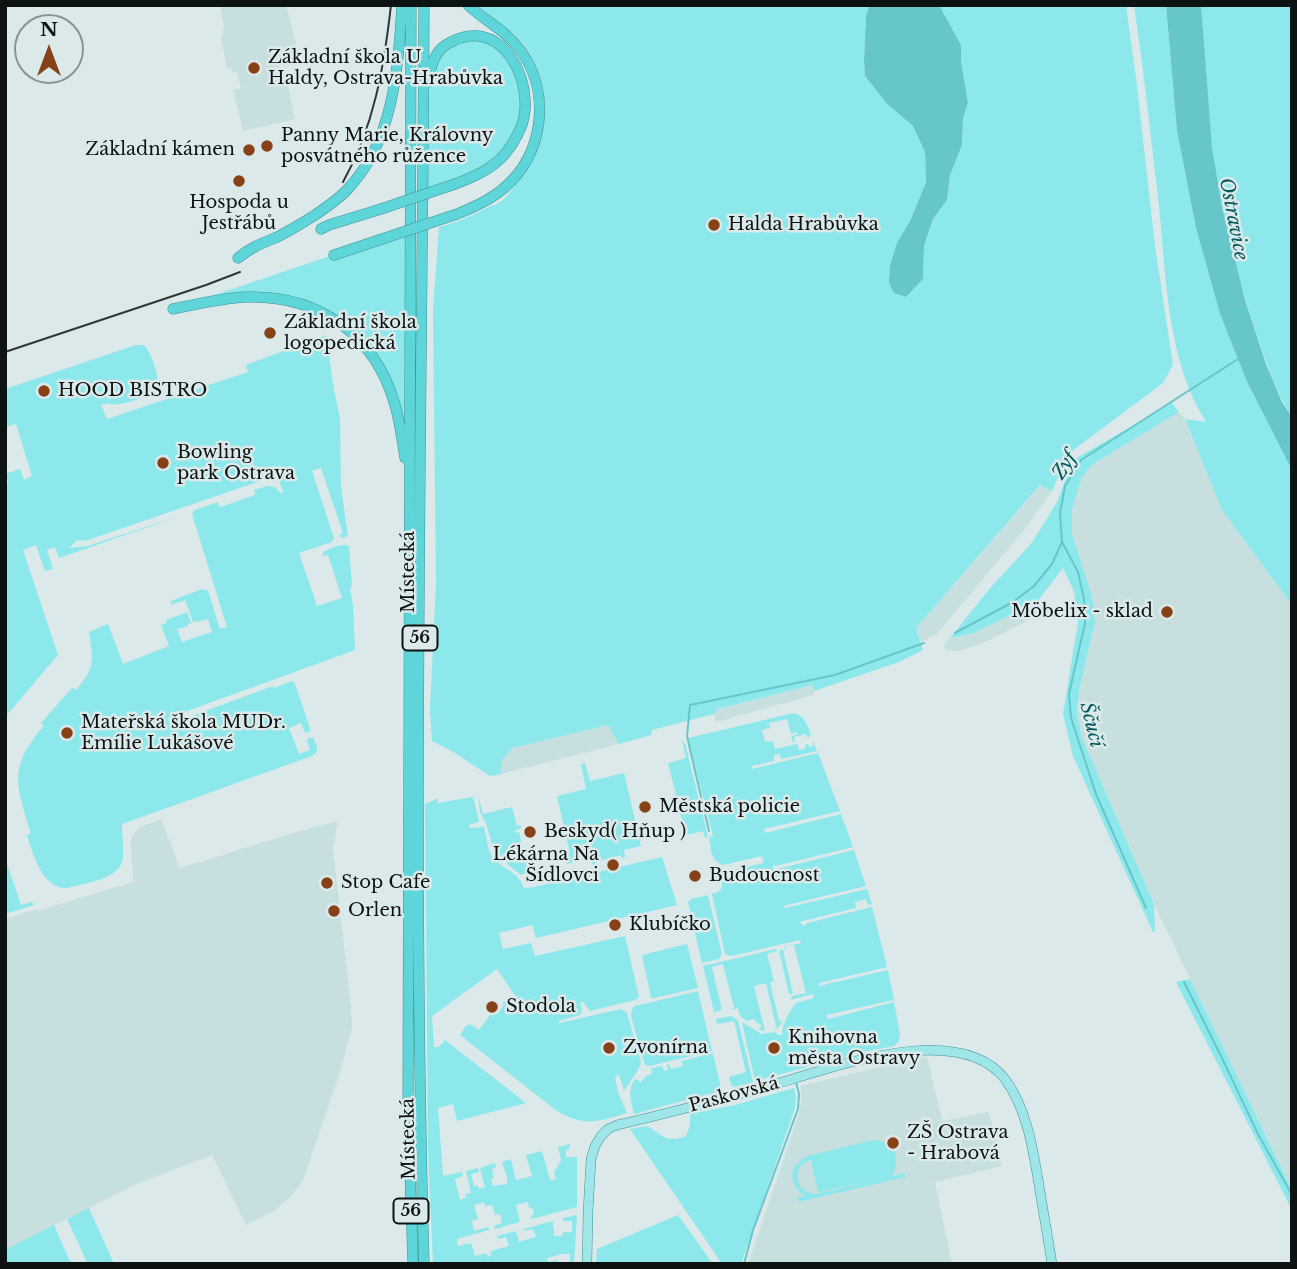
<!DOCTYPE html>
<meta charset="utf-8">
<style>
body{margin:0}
#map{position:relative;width:1297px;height:1269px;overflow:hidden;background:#dbe9ea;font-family:"Libre Baskerville",serif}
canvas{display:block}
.frame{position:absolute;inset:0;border:7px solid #0d1212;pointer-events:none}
.north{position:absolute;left:14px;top:14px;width:70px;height:70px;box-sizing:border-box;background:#dbe9ea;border:2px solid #899394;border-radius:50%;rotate:0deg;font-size:19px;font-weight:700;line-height:28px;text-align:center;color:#0d1212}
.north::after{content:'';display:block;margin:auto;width:24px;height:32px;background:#864117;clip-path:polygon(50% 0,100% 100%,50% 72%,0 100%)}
</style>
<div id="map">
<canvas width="1297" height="1269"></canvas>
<div class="frame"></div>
<div class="north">N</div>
</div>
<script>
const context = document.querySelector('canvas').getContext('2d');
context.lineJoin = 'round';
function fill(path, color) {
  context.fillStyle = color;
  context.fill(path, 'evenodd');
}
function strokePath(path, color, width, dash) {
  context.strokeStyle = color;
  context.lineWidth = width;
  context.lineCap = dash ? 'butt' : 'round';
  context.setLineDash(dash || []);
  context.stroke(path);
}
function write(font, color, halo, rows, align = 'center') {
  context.font = font + ' "Libre Baskerville",serif';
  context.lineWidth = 5;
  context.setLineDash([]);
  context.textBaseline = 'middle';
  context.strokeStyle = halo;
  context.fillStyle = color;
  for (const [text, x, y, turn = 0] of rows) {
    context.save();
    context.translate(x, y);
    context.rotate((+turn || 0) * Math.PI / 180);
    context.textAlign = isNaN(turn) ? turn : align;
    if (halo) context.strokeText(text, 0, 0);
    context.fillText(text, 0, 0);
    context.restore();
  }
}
fill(new Path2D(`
 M220 5H286L299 54 285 58V60H278L280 70 286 68 287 75 282 76 284 82H287L295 119 243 131 233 90 241 88 237 73 227 67 221 39 224 26Z
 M1179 412 1185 419 1197 445 1222 510 1292 605V1190L1154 904 1082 738 1077 715 1079 690 1095 622 1072 534V509L1082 477 1093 464Z
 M1041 485 1052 491 1028 525 937 634 921 642 916 628Z
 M1037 602H1040L1046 612 981 644 959 651 945 650 944 644 950 638 974 633Z
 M812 685 814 695 716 722 714 714 717 709Z
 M609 725 619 744 501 774V762L511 748Z
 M161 819 180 868 310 828 338 821 333 848 351 1008 352 1028 341 1069 304 1178 292 1195 276 1210 246 1225 212 1155 139 1183 5 1250V919L36 909 37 911 133 882 131 843 132 836 140 827Z
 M927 1056 942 1121 989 1112 1002 1166 935 1182 952 1264H748L799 1113 802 1099 800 1086Z`), '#c8dfe0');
fill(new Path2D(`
 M478 5H869L866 17 864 61 865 76 887 104 913 126 925 152 926 182 910 221 889 283 894 293 906 297 923 279 924 247 933 219 947 200 950 175 962 145 963 118 968 103 961 61V45L939 5H1126L1137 86 1155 246 1173 365 1163 383 1068 454 1052 491 1040 485 916 628 923 650 899 662 814 691 812 685 717 709 714 714 652 730 651 735 619 744 608 725 512 748 501 762V774L490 776 455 753 432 741 430 710 436 582 433 310 439 227C457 223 472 215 489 207 494 205 500 203 503 200 508 195 513 188 517 183 547 146 555 94 529 52 516 29 495 23 478 5Z
 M1134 5H1166L1177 131 1196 228 1220 314 1247 382 1292 470V605L1222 510 1185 419 1206 422C1167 361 1166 276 1159 206 1151 139 1144 72 1134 5Z
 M1201 5H1292V417C1275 390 1265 360 1255 329 1235 271 1220 209 1212 148 1206 101 1204 53 1201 5Z
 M489 38 520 74 523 120 496 163 423 194V166L431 68 455 40Z
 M410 229V488L399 421 376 360 326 314 262 298 173 309Z
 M326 335 334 390 340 418 341 487 348 536 342 538 339 535 343 533 321 468 312 471 334 538 332 542 299 553 317 606 342 598 328 555 323 556V553C329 548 342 543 349 546L352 587 350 588 353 606 355 650 168 718 170 724 273 686 274 688 292 681 295 684 311 731 305 733 301 723 289 728 299 754 310 750 307 739 313 737 317 747V752L312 756 122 824C122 835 124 847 123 858 120 880 85 883 67 888 42 889 33 854 27 835L31 833C16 786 8 766 44 726L41 723 72 688 76 690C96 667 93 660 89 632L108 624 123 664 169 646 161 625 167 623 166 620 187 612 192 624 190 623 188 624V626L177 629 182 642 212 632 208 619 198 622 197 621 194 622V624L185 600 171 605V601L202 589 208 591 220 629 227 627 192 514 195 510 218 502 220 507 255 495 254 490 267 486 275 487 280 493 283 492 274 466 272 467C272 473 271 476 266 479L88 540 79 541 77 540 69 548 88 546 183 515 59 558 55 547 47 550 53 569 45 571 36 545 23 550 58 655 5 717V486L9 484 5 474 20 469 24 480 32 476 16 424 5 427V389L136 345H144C152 354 159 375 158 387 152 395 129 403 119 404 111 405 109 402 101 405L107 419 248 372 246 365Z
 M1172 403 1179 412 1093 464 1082 477 1072 509V534L1092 597 1095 622 1079 690 1077 715 1082 738 1154 904 1155 932H1153L1073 756 1063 714 1078 622 1074 591 1063 568 1037 602 974 633 950 638 991 587 1031 544 1057 502 1073 460Z
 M794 713C805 716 807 725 811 735L808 738 805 734 794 737 795 742H793L791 736 797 735V732L791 734 787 719 769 723 770 728 762 730 765 742 773 741 775 749 797 744 799 750 805 749 806 744H808L810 747 813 746V741L817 751 781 759 780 754 774 755V761L752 766V769L818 753 840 811 764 829 765 833 841 814 853 847 776 866 773 865V870L854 850 866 886 783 906 785 908 867 889 872 904 868 905 866 899 855 902 856 908 799 922 805 926 807 923 872 907 887 967 819 983 820 987 823 985 888 970 894 1000 826 1015 828 1019 894 1002 900 1034 899 1041 894 1046 863 1052 755 1081 742 1022 761 1034 775 1032 778 1035H782C782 1025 789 1011 796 1003L814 998 813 994 791 1000 792 996 806 993 794 945 785 947V949L783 950 793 994H789L779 951 784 949V947L801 943 800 940 731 956 725 954 712 894 718 892 722 888V877L725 872 764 863 762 856 723 865C710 861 711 848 709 837L713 836 688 738Z
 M682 740 685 743 708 837 705 838 703 831 686 835 668 763 686 758Z
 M585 763 590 781 624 773 641 846 624 850 625 857 622 858 621 855 595 862V864L592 865 590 858 567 864 563 855 570 853 557 796 586 789 581 764Z
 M478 795 483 814 512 807 517 826 521 825V828L515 831 516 833 519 832 525 856H528V859L525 860 528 873 521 875 507 864 508 859 501 855 497 858 495 855 486 823 480 812Z
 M473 797 479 820 478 822 469 825 470 828 484 827C487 837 487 852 495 860 507 871 517 871 524 888L534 887 662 857 677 905 536 938 532 925 499 933 503 949 531 943 535 956 625 936 639 997 635 1000 590 1011 583 1002H580L582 1010 580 1015 558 1021 560 1023 621 1009 627 1013 641 1063 637 1072 625 1089 624 1090 619 1075 615 1076 618 1092 627 1113C598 1122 584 1127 557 1111L460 1035 466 1026 470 1024 479 1030 493 1011 498 1014 504 1005 502 1003 516 997 497 969 432 1016 434 1047H439L445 1040 526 1103 457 1121 453 1104 438 1108 443 1176 462 1172 463 1176 455 1179 460 1200 466 1198 465 1194 471 1193 466 1171 478 1168 479 1172 471 1174 474 1186H478L479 1189 485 1187 480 1168 495 1163 496 1167 492 1169 494 1178 491 1179 493 1186 507 1184V1177L502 1162 511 1159 516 1180 532 1176 526 1155 542 1151 550 1180 556 1179 554 1173 561 1160 558 1147 570 1144 569 1149 566 1150V1157H577V1207L532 1219 531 1216 534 1214 532 1208H529L528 1202 516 1205 520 1222 495 1229 494 1226 502 1223 500 1214 495 1215 492 1205 486 1206V1210L484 1202 474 1205 478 1219 473 1220 472 1221 474 1231 488 1227 489 1230 457 1239 458 1246 471 1243 475 1256 487 1253V1257L491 1256V1251L509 1246 506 1237 498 1239 497 1236 516 1231 519 1242 536 1237 533 1229 525 1231 524 1229 553 1221 554 1236H562L563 1232H572V1221H563V1218L577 1215 574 1264H562L570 1263V1254H561L547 1258 548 1262 557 1260V1264H433L428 1151 425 804 438 798V803Z
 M5 858 21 905 32 902 34 905 5 914Z
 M708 895 722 954 719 959 702 963 688 902 691 899Z
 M687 944 698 988 654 998H651L642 955Z
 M776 949 777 951 767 954 774 981 770 983 779 1021H782L779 1027 774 1029 776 1026 766 983 754 986 765 1031 758 1029 761 1027V1025L757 1023 754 1019 747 1021 740 1016 738 1008 732 1010 734 1007 723 964 712 967 722 1010 714 1012 703 966Z
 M1190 979 1292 1190V1210L1176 982Z
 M698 991 712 1051 649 1066 645 1065 631 1016 632 1009 635 1006Z
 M731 1016 738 1021 753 1082 734 1087 731 1085 729 1077 746 1072 734 1021 717 1024 716 1019Z
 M713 1053 721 1088 720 1091 634 1114C631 1101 627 1091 635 1079L641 1082 646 1076 652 1074 651 1068 662 1066 664 1071 668 1070 667 1064H669L671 1069 683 1066 682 1061Z
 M794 1088 796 1097 795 1108 741 1264H722L630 1129 647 1126C662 1135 667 1144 686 1136L690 1126V1114L735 1105Z
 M873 1140C894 1142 902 1157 892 1176L905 1173 906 1177 798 1202 797 1198 805 1196C788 1185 788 1166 807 1156ZM809 1160H811L818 1192 876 1180 816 1194C800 1192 794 1181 800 1166Z
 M89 1208 114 1264H88L67 1219Z
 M678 1215 713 1264H596L597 1249Z
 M54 1225 71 1264H5V1250Z`), '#8ce8eb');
fill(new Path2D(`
 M869 5H939L961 45V61L968 103 963 118 962 145 950 175 947 200 933 219 924 246 923 279 906 297 894 293 889 283 890 266 897 243 910 221 926 182 925 152 913 126 887 104 865 76 864 61 866 17Z
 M1166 5H1201L1212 148 1222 207 1245 300 1266 364 1282 402 1292 417V470L1247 382 1220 314 1196 228 1177 131Z`), '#67c6ca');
strokePath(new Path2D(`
 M1062 542 1078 572 1084 599 1085 623 1069 694 1071 718 1096 794 1146 908
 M955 633 1013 602 1034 586 1052 564 1062 542 1060 513 1065 486 1081 460 1238 359
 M709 831 687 736 690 705 835 675 924 643
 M1184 982 1222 1058 1258 1134 1292 1195
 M744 1264 753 1230 798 1109 799 1094 796 1082`), '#67c6ca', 2);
const major = new Path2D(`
 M587 1264 588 1212 591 1159 595 1146 601 1136 608 1129 617 1125C666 1114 714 1101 762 1088 822 1072 956 1017 1005 1079 1027 1109 1033 1149 1039 1185 1043 1211 1048 1237 1052 1264`);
const highway = new Path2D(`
 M411 5 408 1110 413 1264
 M424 5C422 425 412 844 424 1264
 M429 82C430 66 435 49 451 42 497 18 528 69 525 110 524 125 515 142 505 154 492 169 474 177 455 184
 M457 214C474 207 490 200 504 188 544 154 551 93 521 51 507 31 485 21 468 5
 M321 229 329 225 381 209
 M334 255 379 240
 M238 258C250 248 260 244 275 238 288 232 300 224 312 217 324 209 336 201 346 191 394 142 398 69 402 5
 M173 309C197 304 222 298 247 297 320 295 375 335 395 405 400 422 402 440 405 458`);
strokePath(major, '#419193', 10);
strokePath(highway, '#419193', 11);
strokePath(major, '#9ee6e8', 9);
strokePath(highway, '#5dd5d9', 10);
strokePath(new Path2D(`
 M343 182C374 127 384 67 391 5
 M5 352 206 285 240 272`), '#303636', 2);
const highwayBridge = new Path2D(`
 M381 209 455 184
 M379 240 457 214`);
strokePath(highwayBridge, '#419193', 11, []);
strokePath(highwayBridge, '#5dd5d9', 10);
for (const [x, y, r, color] of [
 [254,68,7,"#864117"],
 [267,146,7,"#864117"],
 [249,150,7,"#864117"],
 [239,181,7,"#864117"],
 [714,225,7,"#864117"],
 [270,333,7,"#864117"],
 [44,391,7,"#864117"],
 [163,463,7,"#864117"],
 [1167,612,7,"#864117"],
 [67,733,7,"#864117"],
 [645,807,7,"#864117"],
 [530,832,7,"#864117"],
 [613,865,7,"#864117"],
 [695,876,7,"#864117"],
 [327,883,7,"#864117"],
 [334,911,7,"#864117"],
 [615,925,7,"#864117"],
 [492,1007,7,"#864117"],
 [609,1048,7,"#864117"],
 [774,1048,7,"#864117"],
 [893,1143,7,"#864117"]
]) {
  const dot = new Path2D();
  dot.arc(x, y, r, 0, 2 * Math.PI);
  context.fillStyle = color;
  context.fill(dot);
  strokePath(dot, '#dbe9ea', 2.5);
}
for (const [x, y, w] of [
 [420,638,35],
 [411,1211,35]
]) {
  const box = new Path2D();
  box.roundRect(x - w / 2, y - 12.5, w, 25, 5);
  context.fillStyle = '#dbe9ea';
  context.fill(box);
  strokePath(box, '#0d1212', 2);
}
write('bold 16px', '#0d1212', null, [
 ["56",420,638],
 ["56",411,1211]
]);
write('18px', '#0d1212', '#dbe9ea', [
 ["Základní škola U",268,58],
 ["Haldy, Ostrava-Hrabůvka",268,79],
 ["Panny Marie, Královny",281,136],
 ["posvátného růžence",281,157],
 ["Základní kámen",235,150,"right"],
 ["Hospoda u",239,203,"center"],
 ["Jestřábů",239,224,"center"],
 ["Halda Hrabůvka",728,225],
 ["Základní škola",284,323],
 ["logopedická",284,344],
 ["HOOD BISTRO",58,391],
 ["Bowling",177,453],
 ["park Ostrava",177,474],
 ["Möbelix - sklad",1153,612,"right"],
 ["Mateřská škola MUDr.",81,723],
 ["Emílie Lukášové",81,744],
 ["Městská policie",659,807],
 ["Beskyd( Hňup )",544,832],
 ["Lékárna Na",599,855,"right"],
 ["Šídlovci",599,876,"right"],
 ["Budoucnost",709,876],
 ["Stop Cafe",341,883],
 ["Orlen",348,911],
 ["Klubíčko",629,925],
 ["Stodola",506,1007],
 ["Knihovna",788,1038],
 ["města Ostravy",788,1059],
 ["Zvonírna",623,1048],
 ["ZŠ Ostrava",907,1133],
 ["- Hrabová",907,1154]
], 'left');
write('18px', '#0d1212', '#dbe9ea', [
 ["Místecká",409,572,-90],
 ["Paskovská",734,1095,-15],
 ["Místecká",409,1139,-91]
]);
write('italic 19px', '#00595c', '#dbe9ea', [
 ["Ostravice",1233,219,79],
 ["Zyf",1065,466,-57],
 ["Ščučí",1091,725,76]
]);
</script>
